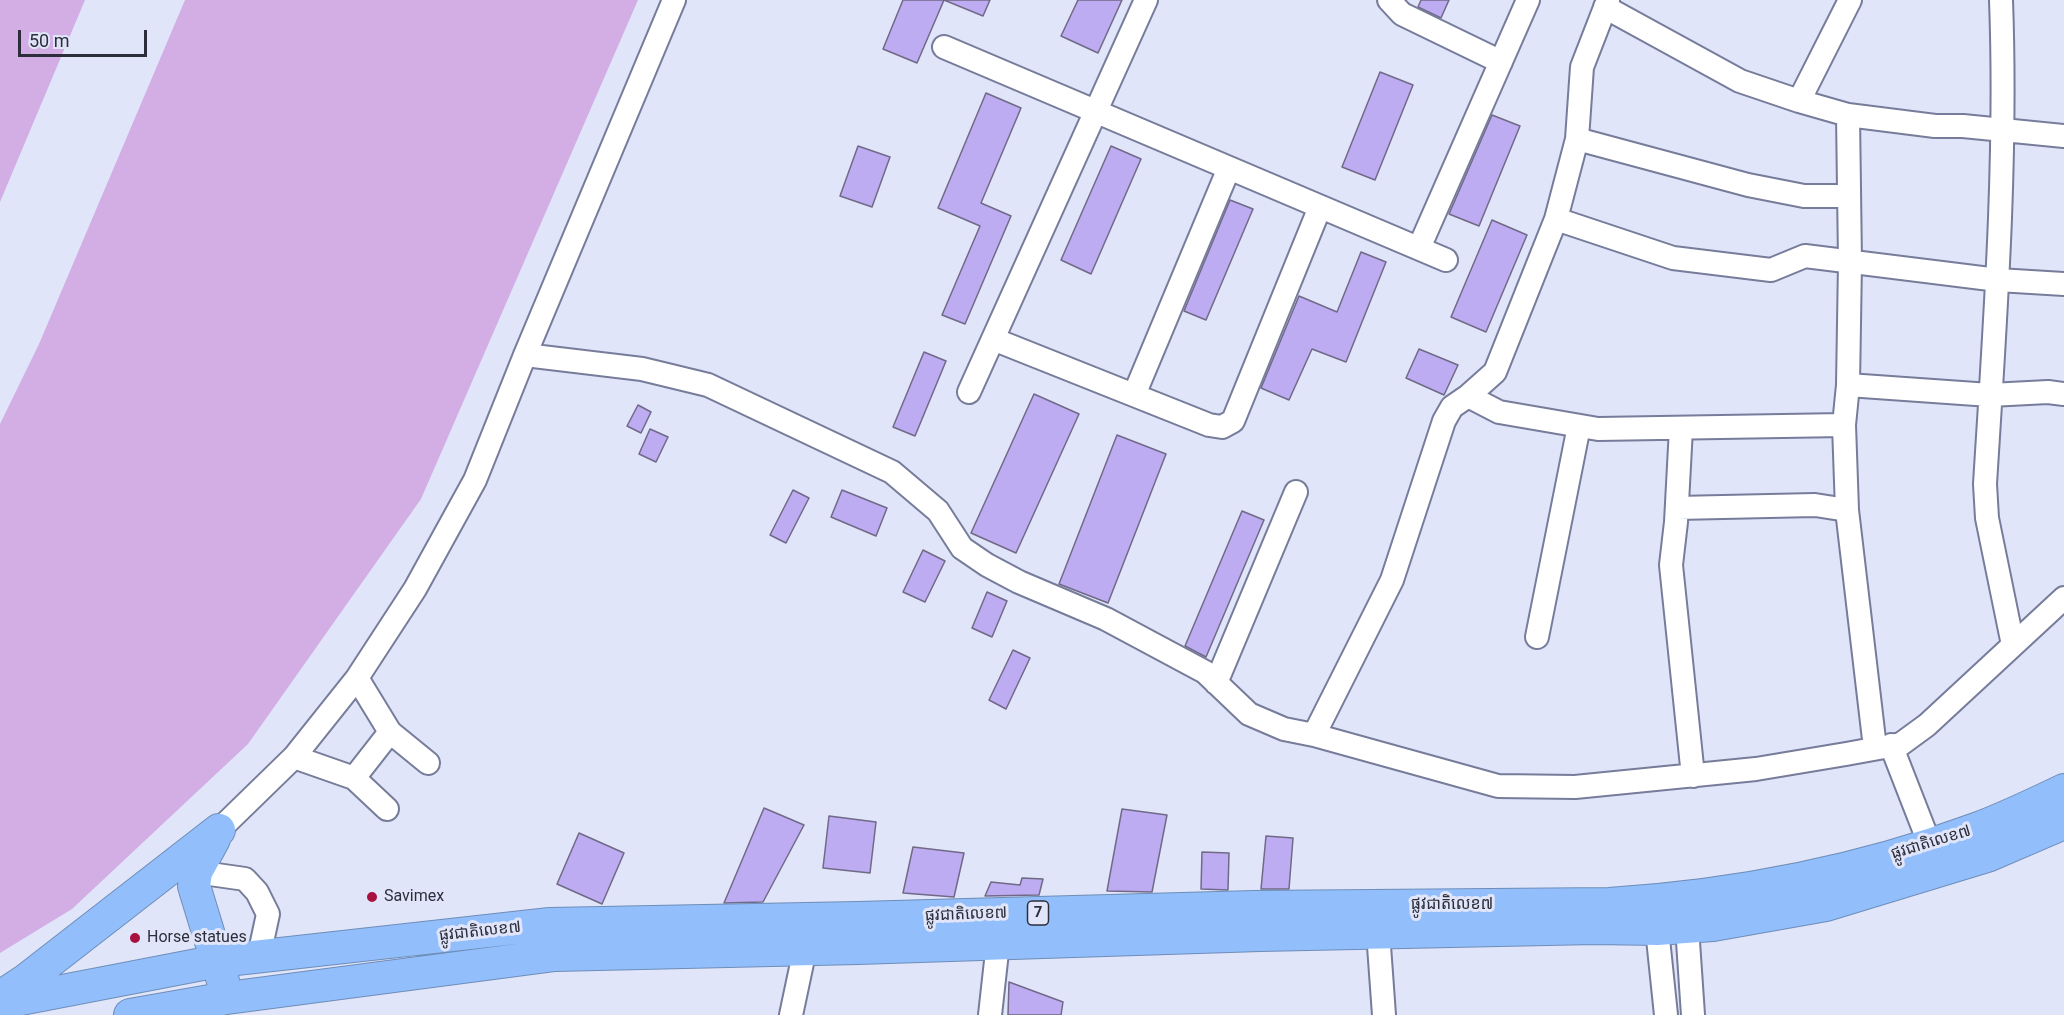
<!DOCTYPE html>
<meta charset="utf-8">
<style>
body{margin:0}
#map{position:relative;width:2064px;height:1015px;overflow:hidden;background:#e0e5f9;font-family:Roboto,sans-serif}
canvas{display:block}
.scale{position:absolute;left:18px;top:30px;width:129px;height:27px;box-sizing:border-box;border:3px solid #2c2f3b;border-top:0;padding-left:8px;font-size:18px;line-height:21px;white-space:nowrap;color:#2c2f3b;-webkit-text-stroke:4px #e0e5f9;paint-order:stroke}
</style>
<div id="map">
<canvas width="2064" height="1015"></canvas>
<div class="scale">50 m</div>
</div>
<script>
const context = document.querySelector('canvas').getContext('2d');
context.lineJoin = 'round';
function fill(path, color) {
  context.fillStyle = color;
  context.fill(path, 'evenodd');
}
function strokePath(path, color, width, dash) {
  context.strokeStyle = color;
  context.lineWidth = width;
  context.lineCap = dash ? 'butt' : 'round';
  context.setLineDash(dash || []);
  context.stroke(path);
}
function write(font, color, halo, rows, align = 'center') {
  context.font = font + ' Roboto,"Noto Sans Khmer",sans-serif';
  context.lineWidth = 6;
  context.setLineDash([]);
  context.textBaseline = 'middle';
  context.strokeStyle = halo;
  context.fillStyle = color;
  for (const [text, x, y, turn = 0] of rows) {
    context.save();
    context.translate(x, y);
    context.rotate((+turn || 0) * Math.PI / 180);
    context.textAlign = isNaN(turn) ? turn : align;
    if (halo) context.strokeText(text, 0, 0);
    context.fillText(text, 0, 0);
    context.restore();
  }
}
fill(new Path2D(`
 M0 0H85L0 202Z
 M185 0H638L421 499 248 744 72 909 0 953V424L39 344Z`), '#d2aee5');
const building = new Path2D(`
 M903 0H944L917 63 883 49Z
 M944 0H990L983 16Z
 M1078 0H1122L1098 53 1061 36Z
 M1421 0H1449L1441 18 1418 7Z
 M1380 72 1413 85 1375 180 1342 167Z
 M986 93 1021 108 981 203 1011 216 965 324 942 315 980 226 938 208Z
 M1492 115 1520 126 1479 226 1449 214Z
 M858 146 890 157 872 207 840 196Z
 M1111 146 1141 159 1091 274 1061 260Z
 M1230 200 1253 209 1206 320 1184 311Z
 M1492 220 1527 235 1486 332 1451 317Z
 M1361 252 1386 262 1346 362 1312 349 1289 400 1261 388 1299 296 1337 312Z
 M1419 349 1458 365 1444 395 1406 378Z
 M924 352 946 361 915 436 893 427Z
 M1034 394 1079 414 1016 553 971 533Z
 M638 405 651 412 641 433 627 426Z
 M650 429 668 437 656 462 639 454Z
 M1117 435 1166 454 1108 603 1059 584Z
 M793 490 809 498 786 543 770 535Z
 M842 490 887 508 876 536 831 517Z
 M1242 511 1264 520 1206 657 1185 646Z
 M923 550 945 561 925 602 903 592Z
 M987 592 1007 601 992 637 972 628Z
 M1013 650 1030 658 1006 709 989 700Z
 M764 808 804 825 763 902 724 903Z
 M1122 809 1167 815 1152 892 1107 891Z
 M829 816 876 822 870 873 823 868Z
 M579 833 624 853 602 904 557 884Z
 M1266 836 1293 838 1289 889H1261Z
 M913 847 964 853 954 897 903 893Z
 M1202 852 1229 853 1228 890 1201 889Z
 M1022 878 1043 879 1039 895 985 896 991 882 1020 885Z
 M1009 982 1063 1002 1061 1015H1008Z`);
fill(building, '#bdacf1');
strokePath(building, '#706987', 1.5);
const minor = new Path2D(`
 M1389 0 1402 14 1501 62
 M2001 0C2007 162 1995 323 1985 484L1987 518 2013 645
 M1605 7 1740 81 1799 101 1848 115 1935 126H1963L2064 136
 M944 47 1446 260
 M1799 101 1850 0
 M1848 115 1850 262 1848 385
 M1577 139 1748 185 1804 196H1849
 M1556 219 1673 258 1771 270 1805 256 1998 280 2064 284
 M1419 248 1528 0
 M993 339 1209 425 1222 427 1233 421 1320 207
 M525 355 642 369 708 385 892 472 938 511 962 548 987 565 1019 582 1106 619 1205 672 1249 714 1284 729 1314 735 1498 786 1575 787 1756 769 1846 754 1901 744 1927 725 2064 598
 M969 392 1146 0
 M1134 395 1229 168
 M1468 396 1499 412 1598 429 1844 425 1848 385 1990 395 2048 392 2064 394
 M1844 425 1847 510 1875 748
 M1681 428 1676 522 1671 565 1693 776
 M1677 508 1815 505 1847 510
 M1537 637 1579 426
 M1216 683 1296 492
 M390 732 428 763
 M1314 735 1392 580 1444 421 1452 407 1468 396 1495 372 1556 219 1577 139 1582 67 1608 0
 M1891 745 1930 845
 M294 757 354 778 390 732 357 678
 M354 778 387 809
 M219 830 294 757 357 678 415 589 475 480 525 355 674 0
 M196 872 245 879 257 892 268 914 259 956
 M1687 927 1693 1015
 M1657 929 1666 1015
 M1378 932 1384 1015
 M791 1015 805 949
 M990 1015 998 943`);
const highway = new Path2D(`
 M214 839 196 872 194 886 223 981
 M0 997 26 980 219 830
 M0 1003 218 961 550 924 858 918 1254 907 1609 904C1734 896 1859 872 1976 829 2006 818 2035 804 2064 790
 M130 1015 227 998 555 955 858 948 1260 935 1595 928 1657 929 1713 925 1826 905 1987 856 2064 823`);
strokePath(minor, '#767c9a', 26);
strokePath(highway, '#6e8db8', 34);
strokePath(minor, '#fff', 22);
strokePath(highway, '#92bffc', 32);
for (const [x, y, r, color] of [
 [372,897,6,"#a81040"],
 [135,938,6,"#a81040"]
]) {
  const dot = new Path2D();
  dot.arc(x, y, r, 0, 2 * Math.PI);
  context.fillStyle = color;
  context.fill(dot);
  strokePath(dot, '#e0e5f9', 2);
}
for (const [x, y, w] of [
 [1038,913,21]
]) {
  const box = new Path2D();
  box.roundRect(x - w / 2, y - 12, w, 24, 4.5);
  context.fillStyle = '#e0e5f9';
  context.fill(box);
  strokePath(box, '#2c2f3b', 1.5);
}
write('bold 15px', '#2c2f3b', null, [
 ["7",1038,913]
]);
write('16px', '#2c2f3b', '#e0e5f9', [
 ["ផ្លូវជាតិលេខ៧",1931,843,-17],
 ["ផ្លូវជាតិលេខ៧",1452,905],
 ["ផ្លូវជាតិលេខ៧",966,915,-2],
 ["ផ្លូវជាតិលេខ៧",480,932,-6]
]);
write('16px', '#2c2f3b', '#e0e5f9', [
 ["Savimex",384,897],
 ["Horse statues",147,938]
], 'left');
</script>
